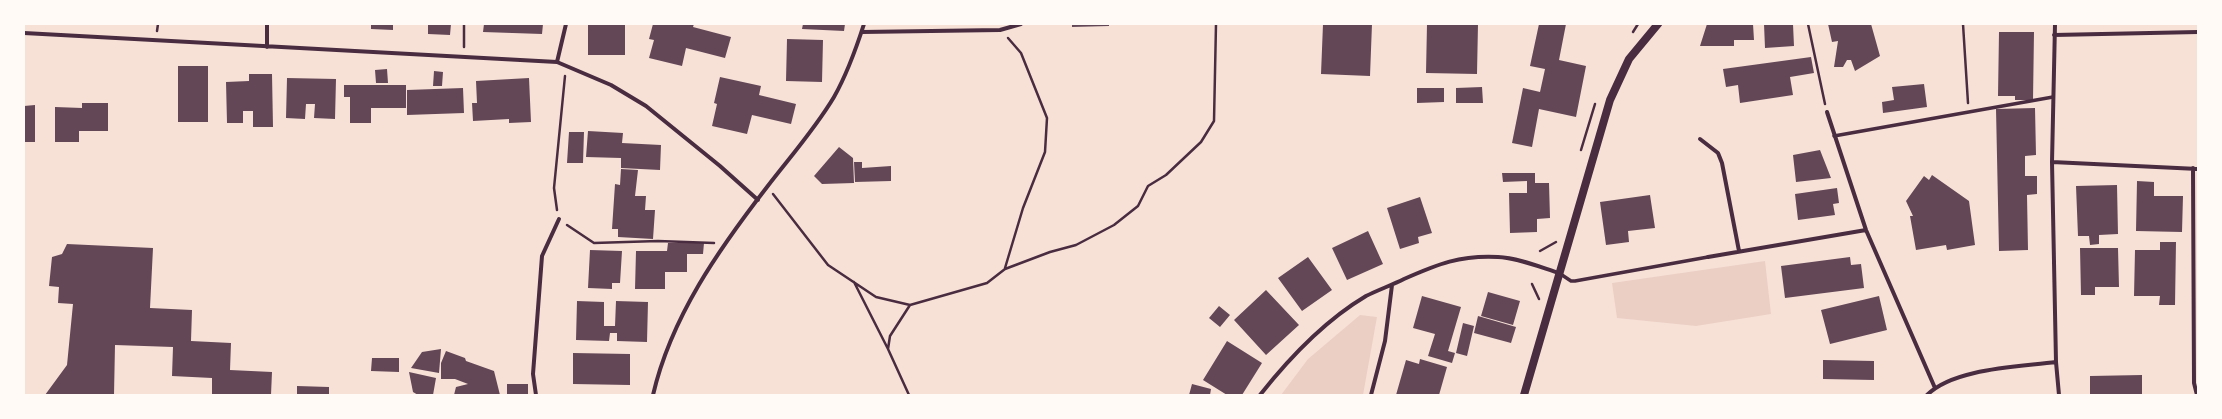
<!DOCTYPE html>
<style>
body{margin:0}
#map{position:relative;width:2222px;height:419px;overflow:hidden;background:#f7e1d7;font-family:Lato,sans-serif}
canvas{display:block}
.frame{position:absolute;inset:0;border:25px solid #fffaf5;pointer-events:none}
</style>
<div id="map">
<canvas width="2222" height="419"></canvas>
<div class="frame"></div>
</div>
<script>
const context = document.querySelector('canvas').getContext('2d');
context.lineJoin = 'round';
function fill(path, color) {
  context.fillStyle = color;
  context.fill(path, 'evenodd');
}
function strokePath(path, color, width, dash) {
  context.strokeStyle = color;
  context.lineWidth = width;
  context.lineCap = dash ? 'butt' : 'round';
  context.setLineDash(dash || []);
  context.stroke(path);
}
fill(new Path2D(`
 M1765 261 1771 314 1696 326 1617 318 1612 283Z
 M1360 315 1377 317 1363 395H1281L1308 359Z`), '#ebcfc5');
fill(new Path2D(`
 M371 24H393V30L371 29Z
 M428 24H451L450 35 428 34Z
 M484 24H543L542 34 483 32Z
 M588 24H625V55H588Z
 M653 24H694L693 27 731 37 725 58 686 48 682 66 649 58 654 40 649 39Z
 M803 24H845L844 31 802 29Z
 M1072 24H1109V26L1072 27Z
 M1323 24H1372L1370 76 1321 74Z
 M1427 24H1478L1477 74 1426 73Z
 M1539 24H1566L1559 60 1586 66 1576 117 1539 109 1532 147 1512 143 1523 88 1540 92 1545 69 1530 66Z
 M1707 24H1753L1754 40H1734V46H1700Z
 M1764 24H1793L1794 46 1765 48Z
 M1828 24H1871L1880 56 1855 71 1851 60H1847L1843 67H1834L1838 41 1832 42Z
 M1999 32H2034L2033 100H2015V96H1998Z
 M787 39 823 40 822 82 786 81Z
 M1811 57 1814 73 1790 77 1793 95 1740 103 1738 85 1726 87 1723 69Z
 M178 66H208V122H178Z
 M387 69 388 83H376L375 70Z
 M434 71 443 72 442 86H433Z
 M249 74H272L273 127H253V111H243V123H227L226 82 249 81Z
 M720 77 761 86 759 95 796 104 791 124 752 115 747 134 712 126 717 104 714 103Z
 M287 78 336 79 335 119 314 118 315 104H306L305 119 286 118Z
 M529 78 531 122 509 123V119L473 121 472 103H477L476 81Z
 M1924 84 1927 107 1883 113 1882 102 1894 100 1892 87Z
 M344 85H406V108H371V123H350V97H344Z
 M1482 87 1483 103H1456V88Z
 M463 88 464 113 407 115V90Z
 M1417 88H1444V102L1417 103Z
 M82 103H108V131H79V142H55V107L82 108Z
 M35 105V142H24V106Z
 M2035 108 2036 155 2025 156V176H2037V194L2027 195 2028 250 1999 251 1996 109Z
 M588 131 623 133 622 143 661 145 660 170 621 168V158L586 157Z
 M569 132H584L583 163H567Z
 M839 147 853 158 854 183 822 184 814 176Z
 M1820 150 1831 178 1796 182 1793 155Z
 M854 162H862V168L891 166V181L855 182Z
 M621 169 638 170 635 196H646L645 210H655L653 239 618 237V229H612L615 184 620 185Z
 M1502 173H1535V183H1549L1550 218 1537 219V232L1510 233 1509 193H1527V181L1503 182Z
 M1932 175 1969 201 1975 245 1947 250 1946 245 1916 250 1910 216H1913L1906 201 1924 176 1929 180Z
 M2137 181 2154 182V196H2183L2182 232 2136 231Z
 M2117 185 2118 234 2099 235V244L2090 245 2089 236H2078L2076 186Z
 M1837 188 1839 203 1833 204 1835 215 1798 220 1795 194Z
 M1650 195 1655 228 1628 231 1629 242 1606 245 1600 202Z
 M1420 197 1432 233 1418 237 1419 243 1400 249 1387 208Z
 M1368 231 1383 264 1347 280 1332 248Z
 M2160 242H2176L2175 305H2159L2160 296H2134L2135 250H2160Z
 M668 243H704L703 254H687V272H665V289H635L636 251H667Z
 M67 244 153 248 150 308 192 310 191 341 231 343 230 370 272 372 271 395H212V378L172 376 173 347 115 345 114 395H45L67 365 73 304 58 303 59 287 49 286 52 257 62 254Z
 M2080 248H2118L2119 287H2095V295H2081Z
 M590 250 622 251 620 283H612V289L588 288Z
 M1308 257 1332 290 1302 311 1278 278Z
 M1850 257 1851 265 1861 264 1864 288 1785 298 1781 266Z
 M1266 290 1299 325 1266 355 1234 320Z
 M1488 292 1520 301 1513 325 1481 316Z
 M1422 296 1461 307 1448 351 1455 353 1452 363 1428 356 1435 334 1413 328Z
 M1879 296 1887 330 1830 344 1821 310Z
 M577 301 604 302V326H615L616 301 648 302 647 342 617 341V333H610L609 341 576 340Z
 M1219 306 1230 315 1220 327 1209 318Z
 M1478 316 1516 327 1511 343 1474 333Z
 M1463 323 1474 326 1467 356 1456 353Z
 M1227 341 1262 363 1242 395H1227L1203 380Z
 M441 349 439 373 411 368 422 352Z
 M446 351 465 358 466 361 494 371 500 395H454L456 387 468 384 455 379H441V363Z
 M573 353 630 354V385L573 384Z
 M372 358H399V372L371 371Z
 M1420 359 1447 367 1439 395H1396L1406 360 1419 364Z
 M1823 360 1874 361V380L1823 379Z
 M409 372 436 378 433 395H418L413 392Z
 M2142 375V395H2090V376Z
 M507 384H528V395H507Z
 M1192 384 1211 389 1210 395H1189Z
 M297 386 329 387V395H297Z`), '#644757');
strokePath(new Path2D(`
 M1808 24 1825 104
 M1963 24 1968 103
 M157 31 158 24
 M1633 32 1638 24
 M464 47V24
 M1581 150 1595 104
 M773 194 828 265 876 297 910 305 987 283 1005 269 1050 252 1076 245 1114 225 1138 206 1148 186 1166 175 1201 142 1214 121 1216 24
 M557 210 554 188 565 76
 M567 225 594 243 658 241 714 243
 M1540 251 1556 242
 M1005 268 1023 208 1045 152 1047 118 1021 53 1008 38
 M854 282 888 349
 M1532 284 1539 299
 M909 395 888 349 890 336 910 305`), '#4a2c40', 2.5);
strokePath(new Path2D(`
 M1834 136 2053 97
 M1559 273 1571 281H1575L1708 257`), '#4a2c40', 3.5);
strokePath(new Path2D(`
 M267 24V47
 M2055 24 2052 162 2056 362 2059 395
 M862 32 1000 30 1021 24
 M24 33 557 62 611 85 646 106 720 166 758 200
 M2054 35 2198 32
 M557 62 566 24
 M1827 112 1866 230 1935 388
 M1700 139 1718 153 1722 163 1739 251
 M2052 162 2198 169
 M2193 168 2194 383 2197 395
 M1708 257 1866 230
 M536 395 533 374 542 256 559 219
 M653 395C671 317 719 249 767 187 790 157 815 129 834 97 847 74 856 49 864 24
 M1260 395C1290 357 1324 321 1366 296 1378 290 1392 285 1404 279 1438 264 1460 255 1498 257 1518 258 1540 267 1559 273
 M1371 395 1385 341 1392 285
 M1927 395C1954 368 2019 367 2056 362`), '#4a2c40', 4);
strokePath(new Path2D(`
 M1524 395 1610 100 1629 59 1658 24`), '#4a2c40', 8);
</script>
